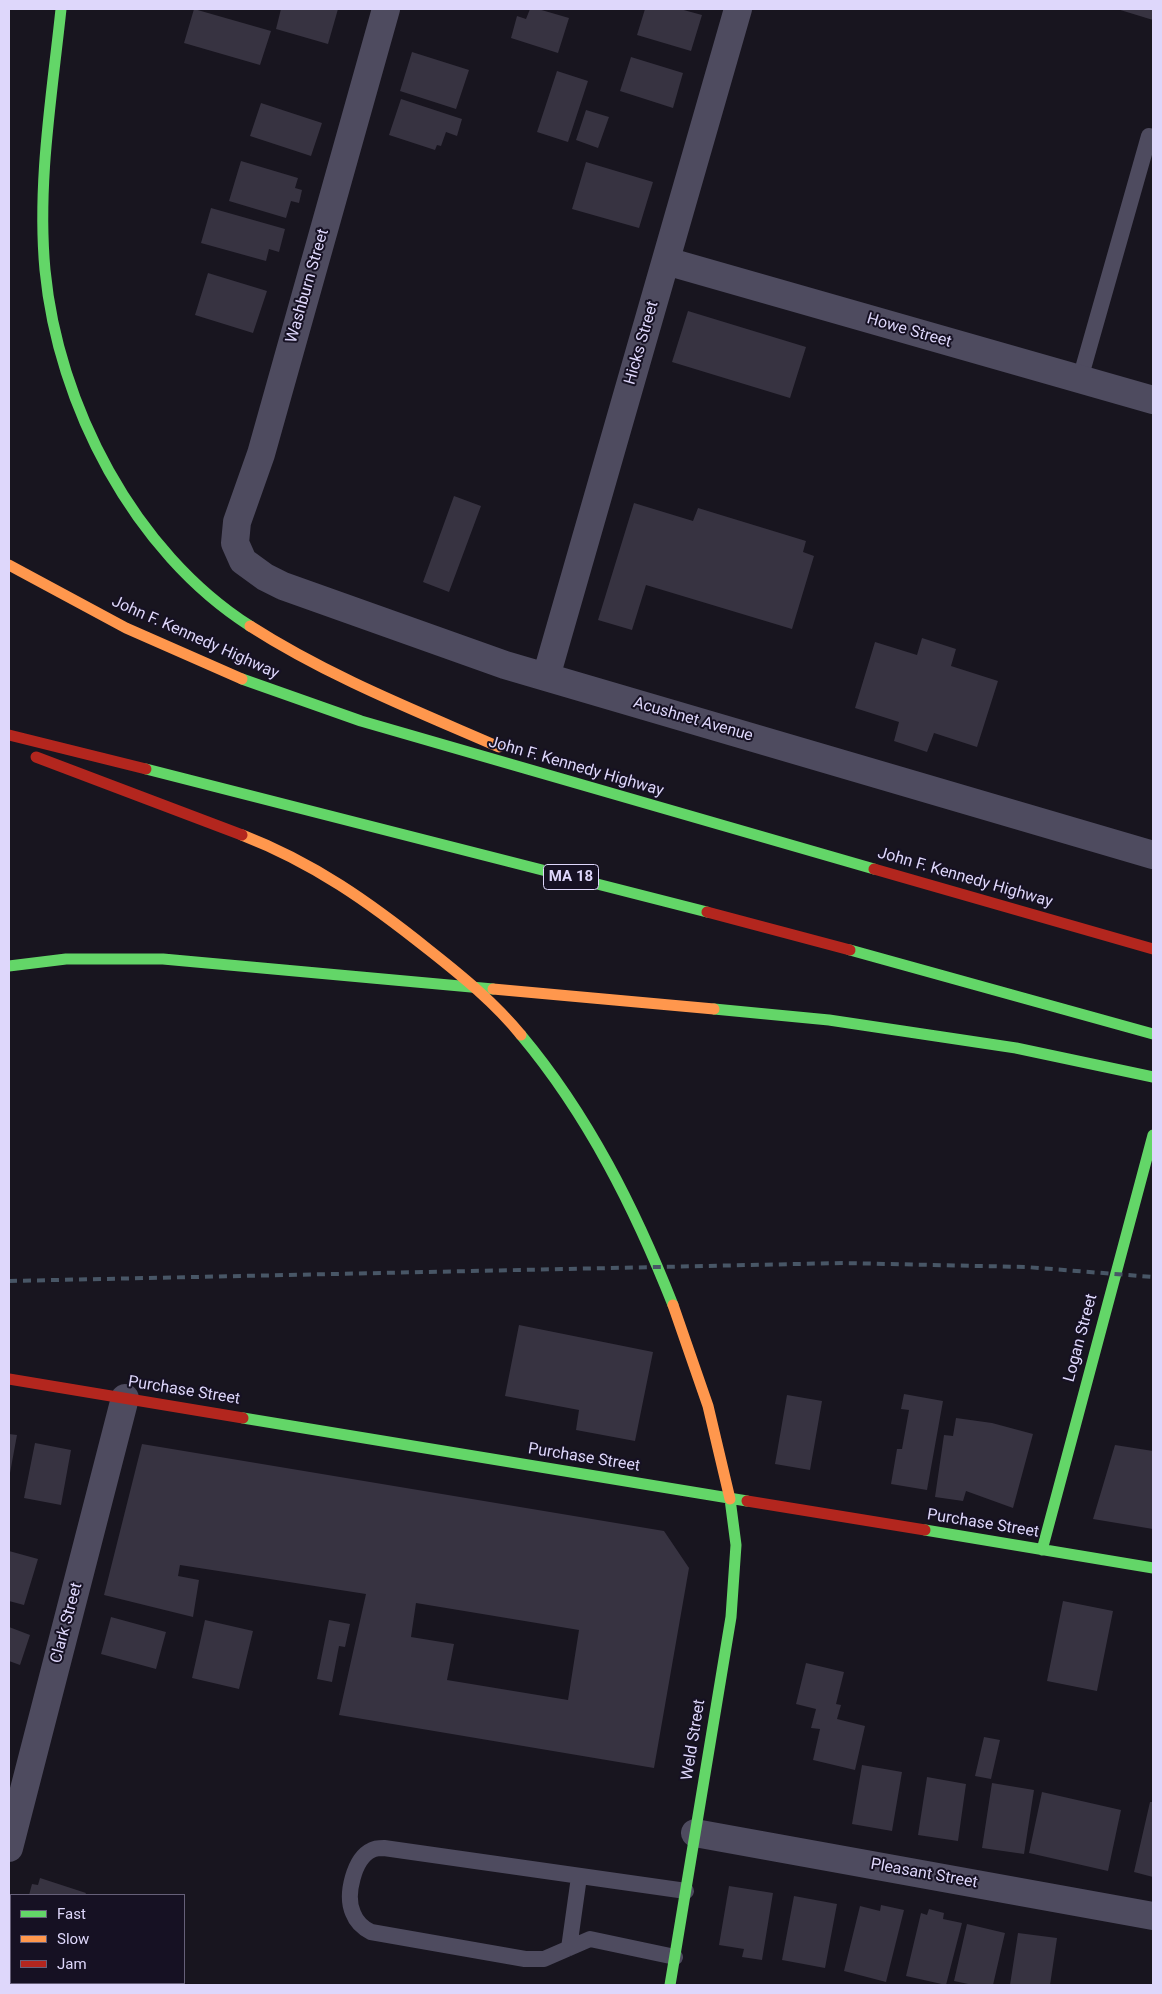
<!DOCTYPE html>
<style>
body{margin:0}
#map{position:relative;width:1162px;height:1994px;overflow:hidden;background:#18151f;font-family:Roboto,sans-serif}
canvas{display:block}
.frame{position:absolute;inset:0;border:10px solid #ded7fb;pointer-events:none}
.legend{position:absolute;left:10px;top:1894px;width:175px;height:90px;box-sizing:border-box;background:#161123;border:1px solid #666079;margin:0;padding:6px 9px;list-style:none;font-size:15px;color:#ded7fb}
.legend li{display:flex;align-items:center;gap:10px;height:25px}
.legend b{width:25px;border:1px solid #666079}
</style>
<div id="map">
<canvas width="1162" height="1994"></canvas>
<div class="frame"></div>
<ul class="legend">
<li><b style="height:6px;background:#63d668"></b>Fast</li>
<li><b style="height:6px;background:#ff974d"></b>Slow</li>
<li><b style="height:6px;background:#b3261e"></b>Jam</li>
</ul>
</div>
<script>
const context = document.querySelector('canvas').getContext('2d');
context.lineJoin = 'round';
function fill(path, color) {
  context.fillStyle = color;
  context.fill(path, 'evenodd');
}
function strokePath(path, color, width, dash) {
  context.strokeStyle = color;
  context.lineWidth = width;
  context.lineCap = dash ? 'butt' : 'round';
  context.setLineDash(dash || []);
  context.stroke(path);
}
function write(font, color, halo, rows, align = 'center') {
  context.font = font + ' Roboto,sans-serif';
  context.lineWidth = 4;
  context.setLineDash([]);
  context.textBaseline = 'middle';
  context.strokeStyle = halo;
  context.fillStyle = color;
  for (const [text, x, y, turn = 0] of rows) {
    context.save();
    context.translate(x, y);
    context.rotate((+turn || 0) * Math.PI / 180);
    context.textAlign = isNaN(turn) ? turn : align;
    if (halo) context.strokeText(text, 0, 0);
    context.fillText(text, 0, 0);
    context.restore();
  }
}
fill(new Path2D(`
 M194 9 271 31 260 65 184 43Z
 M281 9H338L328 44 276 29Z
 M530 9H538L569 18 558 53 511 38 517 16 526 19Z
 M645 9H680L702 15 691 51 637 35Z
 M1117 9H1153V20Z
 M412 52 469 70 456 109 400 91Z
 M631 57 683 73 673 108 620 91Z
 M557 71 588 81 568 142 537 132Z
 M401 99 462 119 457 136 446 132 441 146 437 145 435 150 389 135Z
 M261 103 322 123 311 156 250 136Z
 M586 110 609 117 598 148 576 140Z
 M241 161 298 178 295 188 302 190 299 203 291 201 286 218 229 201Z
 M586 162 653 182 639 228 572 209Z
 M211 208 285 229 279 252 269 249 266 261 201 243Z
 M208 273 267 291 253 333 195 315Z
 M688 311 806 347 790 398 672 362Z
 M454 496 481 506 449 592 423 582Z
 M634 503 693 521 698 508 806 541 803 552 814 556 792 629 646 585 632 630 598 620Z
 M922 638 956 649 951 666 998 681 977 747 934 733 927 752 894 741 899 722 855 708 875 642 917 655Z
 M519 1325 653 1352 635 1441 576 1430 579 1410 505 1396Z
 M904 1394 943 1401 927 1490 891 1484 897 1449H902L909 1410 901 1409Z
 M787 1395 822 1401 810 1470 775 1464Z
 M956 1418 992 1423 1033 1434 1013 1508 966 1491 963 1501 935 1497 944 1435 953 1436Z
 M9 1434 17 1435 10 1473H9Z
 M35 1443 71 1450 61 1505 24 1498Z
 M142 1444 664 1531 689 1568 654 1768 339 1715 366 1594 180 1565 178 1576 199 1580 193 1617 104 1595ZM416 1603 579 1630 568 1700 447 1680 454 1644 411 1637Z
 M1115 1445 1153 1451V1529L1093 1519Z
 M9 1551 38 1559 24 1605 9 1601Z
 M1063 1601 1113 1611 1097 1691 1047 1681Z
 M111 1617 166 1632 156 1669 101 1654Z
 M205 1620 253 1631 239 1689 192 1678Z
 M329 1620 350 1624 345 1647 339 1646 332 1682 317 1679Z
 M9 1627 30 1635 20 1665 9 1661Z
 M806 1663 844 1672 836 1704 841 1705 837 1719 865 1726 855 1770 813 1760 820 1729 811 1728 816 1709 796 1704Z
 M984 1737 1000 1740 991 1779 975 1776Z
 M862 1765 902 1772 892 1831 852 1824Z
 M927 1777 966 1784 958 1841 918 1835Z
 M992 1783 1034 1790 1024 1854 982 1848Z
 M1042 1792 1121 1810 1108 1871 1029 1853Z
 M1150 1802H1153V1877L1134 1872Z
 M40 1878 86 1893 85 1895H29L32 1884 38 1885Z
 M729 1886 773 1893 762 1960 742 1957 744 1949 719 1945Z
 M794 1896 837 1904 825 1968 782 1960Z
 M881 1905 904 1910 886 1982 844 1971 860 1906 880 1911Z
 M929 1909 944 1913 943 1919 962 1923 946 1985 906 1976 921 1913 927 1915Z
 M967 1924 1005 1933 993 1985H973L954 1981Z
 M1018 1933 1057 1938 1050 1985H1010Z`), '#373341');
strokePath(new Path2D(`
 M1080 379 1149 136 1153 137
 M569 1948 579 1877
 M675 1957 590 1939 544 1959H525L371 1932C363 1928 356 1921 353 1913 345 1895 354 1858 372 1850 375 1848 380 1848 384 1848L686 1891`), '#4e4b5f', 16);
strokePath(new Path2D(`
 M386 9 261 454 237 522 235 543 243 561 265 577 283 586 505 665 1153 855
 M666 261 1153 400
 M546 677 738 9
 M695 1833 1153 1916
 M9 1848 125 1398`), '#4e4b5f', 28);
strokePath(new Path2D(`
 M61 9C52 95 37 183 45 270 58 405 134 552 250 626
 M242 679 361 721 874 869
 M146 769 707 912
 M850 950 1153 1034
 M9 966 66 959H163L493 989
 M714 1009 829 1020 1016 1048 1153 1077
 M521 1035C588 1115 635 1209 673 1305
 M243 1418 747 1501
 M925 1530 1153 1568
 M1042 1550 1153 1135
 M670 1985 731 1617 736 1545 730 1499`), '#63d668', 11);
strokePath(new Path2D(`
 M9 565 126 628 242 679
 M250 626C328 676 414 710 499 747
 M242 835C314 863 369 902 429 950 462 976 495 1003 521 1035
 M493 989 714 1009
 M673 1305 708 1406 730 1499`), '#ff974d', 11);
strokePath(new Path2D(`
 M9 735 146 769
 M36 757 242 835
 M874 869 1153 949
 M707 912 850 950
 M9 1379 243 1418
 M747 1501 925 1530`), '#b3261e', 11);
strokePath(new Path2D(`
 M9 1281 843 1263 1026 1267 1153 1277`), '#485666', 4, [8, 6]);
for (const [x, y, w] of [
 [571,877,55]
]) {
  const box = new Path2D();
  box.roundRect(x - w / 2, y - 12.5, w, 25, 4);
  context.fillStyle = '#161123';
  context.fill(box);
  strokePath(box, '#ded7fb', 1);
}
write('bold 15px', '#ded7fb', null, [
 ["MA 18",571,877]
]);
write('16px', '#ded7fb', '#161123', [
 ["Washburn Street",308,286,-74],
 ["Howe Street",909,331,16],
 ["Hicks Street",642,343,-74],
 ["John F. Kennedy Highway",195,638,24],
 ["Acushnet Avenue",693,720,16],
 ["John F. Kennedy Highway",576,767,16],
 ["John F. Kennedy Highway",965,878,16],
 ["Logan Street",1081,1338,-75],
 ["Purchase Street",184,1391,9],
 ["Purchase Street",584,1458,9],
 ["Purchase Street",983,1524,9],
 ["Clark Street",67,1623,-75],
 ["Weld Street",694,1740,-81],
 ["Pleasant Street",924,1874,10]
]);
</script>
